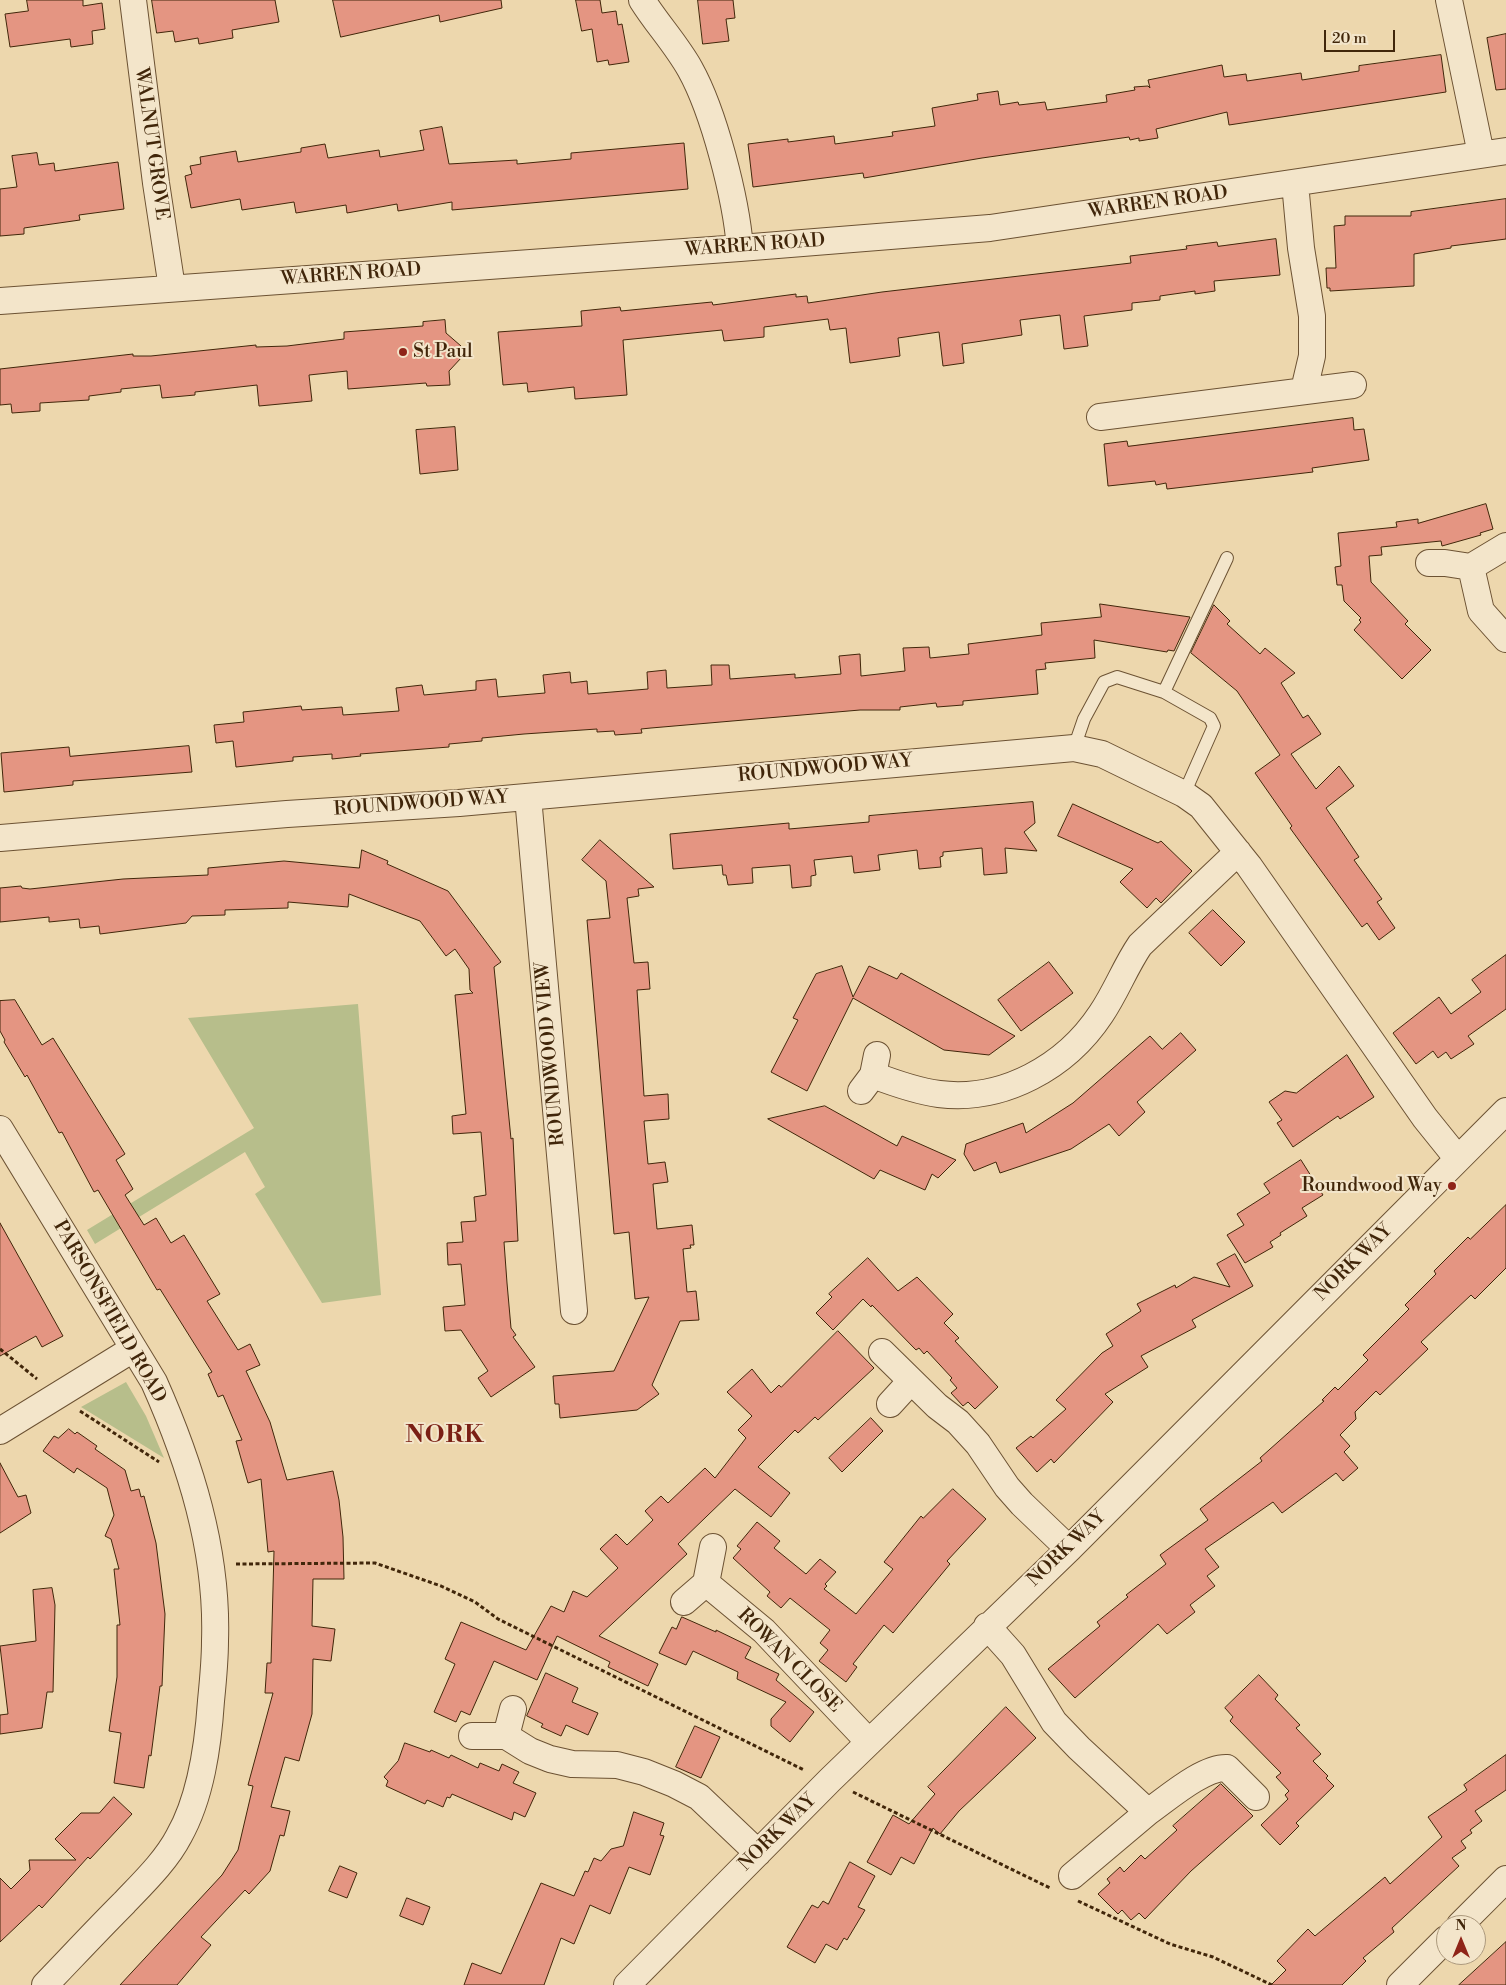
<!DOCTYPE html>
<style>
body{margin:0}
#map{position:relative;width:1506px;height:1985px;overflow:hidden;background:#edd7ad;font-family:"Libre Bodoni",serif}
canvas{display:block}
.north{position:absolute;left:1436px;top:1915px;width:50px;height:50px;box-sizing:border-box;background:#f3e5ca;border:1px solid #ac997d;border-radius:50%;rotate:0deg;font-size:14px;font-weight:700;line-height:20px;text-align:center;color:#41260a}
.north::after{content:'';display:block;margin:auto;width:18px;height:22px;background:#8f2418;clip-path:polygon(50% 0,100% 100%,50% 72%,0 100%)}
.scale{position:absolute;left:1324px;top:30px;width:71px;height:22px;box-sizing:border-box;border:2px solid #41260a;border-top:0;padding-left:6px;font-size:15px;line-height:18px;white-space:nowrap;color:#41260a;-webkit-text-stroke:4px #f3e5ca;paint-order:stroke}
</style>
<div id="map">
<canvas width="1506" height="1985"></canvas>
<div class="north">N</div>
<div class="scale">20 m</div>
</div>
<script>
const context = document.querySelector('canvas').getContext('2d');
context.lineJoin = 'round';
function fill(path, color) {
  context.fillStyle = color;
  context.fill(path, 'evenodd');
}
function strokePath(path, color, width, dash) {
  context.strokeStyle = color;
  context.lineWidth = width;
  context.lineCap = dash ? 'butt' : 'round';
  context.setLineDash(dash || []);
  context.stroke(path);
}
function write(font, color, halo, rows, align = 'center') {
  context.font = font + ' "Libre Bodoni",serif';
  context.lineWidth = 4;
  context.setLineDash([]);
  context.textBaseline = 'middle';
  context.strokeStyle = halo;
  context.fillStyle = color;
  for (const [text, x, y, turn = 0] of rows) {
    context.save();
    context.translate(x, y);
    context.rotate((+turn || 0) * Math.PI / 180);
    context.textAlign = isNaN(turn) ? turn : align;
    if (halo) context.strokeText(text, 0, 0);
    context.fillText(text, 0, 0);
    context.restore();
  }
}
fill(new Path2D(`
 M358 1004 381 1295 322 1303 255 1194 265 1187 245 1152 95 1244 87 1230 254 1128 188 1018Z
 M126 1382 146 1416 164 1458 81 1407Z`), '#b7be8b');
const building = new Path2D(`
 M27 0H83V6L102 3 105 29 92 31 93 44 71 47 70 39 10 47 5 14 28 11Z
 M152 0H275L279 22 232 30 233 38 199 44 198 38 175 42 173 31 157 33Z
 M333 0H501L502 8 440 22 439 15 341 37Z
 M576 0H600L602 13 616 11 618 25 622 24 629 62 609 65 608 60 597 62 592 29 582 31Z
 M698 0H733L735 18 726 19 729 41 703 44Z
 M1506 34V89L1496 90 1487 38Z
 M1441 55 1446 92 1229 125 1227 112 1156 129 1158 138 1139 141V138L1130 140 1129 137 982 158 864 178 863 173 753 187 748 144 788 139V142L834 136 835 144 893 136 892 132 935 126 932 108 978 100 977 94 998 91 1000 105 1018 102 1019 105 1045 102 1047 110 1107 102 1106 95 1135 90 1134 87 1148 86 1150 88 1148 80 1222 65 1224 77 1246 74 1247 81 1301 73 1302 80 1359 71V66Z
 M442 127 449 164 517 160V164L571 159V153L684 143 688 189 452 210V202L398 211 397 204 347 213 346 205 296 213 294 202 242 210 240 199 191 208 185 176 192 174 190 166 201 164 200 157 236 151 238 162 301 152V148L325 144 328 158 379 150 380 157 424 150 420 131Z
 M37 153 39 165 54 163 55 171 118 162 124 209 79 215 80 220 24 228V234L0 236V189L17 187 12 156Z
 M1506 199V239L1451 246V248L1414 254V286L1330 291V288H1327L1326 268H1336L1334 226 1345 225V216H1411V212Z
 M1276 239 1280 275 1214 281 1215 291 1195 294V291L1160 296V300L1132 303V310L1084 316 1088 346 1064 349 1060 315 1020 320 1022 335 962 344 964 363 943 366 939 332 898 338 900 356 850 363 846 328 830 330 828 319 764 327V337L724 341 722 330 623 340 627 395 575 399 574 387 528 392 527 383 503 385 498 332 582 326 581 311 620 307 621 311 712 302 713 305 796 294V297L807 296 808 303 882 292 1131 263 1130 256 1187 249 1186 246 1217 242 1218 246Z
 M445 320 446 333 461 346 462 357 449 371 450 385 427 386 426 383 348 389 347 371 309 375 312 401 259 406 257 385 195 392V395L162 398 160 385 121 389V392L89 396V400L40 403V411L12 413 11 404 0 405V369L133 354V356H151L256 345V347L287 346 344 339V332L423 326V322Z
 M1353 418 1354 430 1364 429 1369 460 1312 468 1313 472 1167 489 1166 483 1156 485 1155 481 1108 486 1104 444 1127 441 1128 446Z
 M455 427 458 470 420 474 416 430Z
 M1486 504 1493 529 1480 533 1481 535 1442 546 1441 541 1381 547 1382 555 1369 556 1371 582 1408 621 1405 624 1431 650 1402 679 1354 630 1361 622 1359 620 1361 618 1344 601 1342 585H1337L1335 567 1341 566 1338 533 1397 527 1396 522 1418 519V523Z
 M1100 604 1190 617 1174 651 1168 650 1167 652 1094 640 1095 658 1045 663 1046 669 1036 670 1038 694 963 701V705L937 707 936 703 900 707V710H860L651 728 641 729 642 733 615 735 614 731 597 732V729L524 734 482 738V741L449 744V747L360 754 361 756 332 759V754L293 757V761L236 767 233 741 216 743 214 725 244 722 243 712 301 706 302 710 342 707 343 715 399 711 396 688 422 685 424 695 476 690V681L496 679 498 697 545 693 543 675 570 672 571 683 587 681 588 694 648 689 647 672 666 670 667 688 712 685 711 665H729L730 679 795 674V678L841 674 839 656 860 654 861 676 905 671 903 648 929 647 930 658 969 654 968 644 1042 635 1041 623 1101 617Z
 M1214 605 1230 621 1227 624 1260 654 1265 648 1295 673 1281 683 1303 718 1308 715 1321 734 1291 754 1316 789 1339 766 1354 786 1326 808 1359 857 1354 860 1382 899 1377 902 1395 928 1379 940 1367 923 1362 927 1290 828 1292 826 1255 773 1280 755 1237 691 1191 653Z
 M189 746 192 772 73 781V785L4 792 1 753 69 747 70 756Z
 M1033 802 1035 823 1024 832 1037 851 1005 848 1007 873 984 875 982 848 943 852V856L940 857 941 867 919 869 917 850 878 855 880 870 854 873 852 856 814 860 816 875 811 876V886L792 888 790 865 752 868 753 883 728 885 726 875H723L722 865 673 869 670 834 789 823V829L869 822V816Z
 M1073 804 1158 843 1161 841 1192 871 1161 903 1156 898 1147 908 1120 882 1133 869 1058 836Z
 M600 840 654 887 638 889 639 896 627 898 634 963 648 962 649 976 650 989 637 990 644 1096 668 1094 669 1119 644 1121 648 1164 665 1162 668 1182 653 1184 657 1229 692 1225 694 1245H690L691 1248 683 1249 687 1292 696 1291 699 1320 680 1321 652 1385 659 1394 637 1410 560 1418 559 1404H555L553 1376 614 1371 649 1297 635 1299 629 1232 614 1234 587 920 610 918 606 881 582 860Z
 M362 850 388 861 387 864 448 891 501 962 494 967 511 1139 513 1138 518 1241 504 1242 507 1283 511 1328 516 1335 513 1337 535 1367 491 1397 478 1378 488 1371 461 1330 445 1331 443 1307 465 1305 461 1264 448 1265 447 1243 463 1242 461 1222 476 1221 474 1197 486 1195 481 1132 453 1134 452 1116 466 1114 455 995 473 993 470 990 469 969 455 949 446 956 420 921 349 894 348 907 288 902V908L225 910V915L192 916 186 923 100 934 99 926 80 928 79 919 49 922V917L0 922V888L21 886 22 888 30 889 123 879 208 875V868L284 861 359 868Z
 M1213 910 1245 942 1221 966 1189 933Z
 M1506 955V1009L1468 1036 1474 1044 1451 1059 1446 1052 1438 1058 1433 1051 1416 1064 1393 1033 1439 997 1451 1014 1481 992 1472 980Z
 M1049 962 1073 993 1021 1031 998 1000Z
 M842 966 853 997 869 966 897 979 901 973 1015 1036 989 1055 944 1050 853 998 807 1091 771 1072 798 1020 793 1018 816 974Z
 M15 1000 42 1045 53 1038 125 1154 116 1160 133 1189 125 1195 144 1225 156 1218 171 1243 184 1235 220 1294 207 1301 238 1350 250 1344 260 1365 246 1371 270 1422 287 1480 333 1471 339 1500 343 1537 344 1579H313L312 1626 335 1629 331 1661 313 1659 312 1714 299 1761 285 1757 271 1807 290 1811 284 1836 280 1835 270 1871 249 1894 245 1890 201 1937 211 1945 177 1985H120L222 1875 238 1850 253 1786 248 1785 273 1693H265L267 1663H271L274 1551 268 1552 261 1479 248 1483 236 1441 242 1440 223 1395 218 1397 208 1374 212 1372 160 1289 157 1290 98 1190 94 1192 62 1132 59 1133 27 1075 25 1077 4 1042 5 1040 0 1031V1001Z
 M1181 1033 1196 1050 1137 1102 1145 1112 1119 1136 1109 1124 1071 1149 1000 1173 996 1162 974 1171 964 1154 966 1144 1023 1123 1026 1133 1073 1103 1150 1036 1162 1049Z
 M1347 1055 1374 1097 1340 1119 1338 1116 1293 1147 1277 1123 1282 1120 1269 1102 1285 1091 1296 1093Z
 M825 1106 897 1146 902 1136 956 1160 938 1178 932 1174 925 1190 880 1170 874 1179 768 1119Z
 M1301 1160 1323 1195 1302 1208 1307 1216 1280 1233 1281 1235 1270 1242 1273 1247 1245 1263 1227 1235 1244 1225 1237 1214 1270 1193 1264 1184Z
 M1506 1205V1268L1475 1299 1471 1295 1421 1342 1428 1349 1380 1395 1376 1391 1355 1412 1356 1419 1340 1435 1350 1446 1344 1452 1358 1468 1343 1481 1336 1473 1282 1513 1273 1502 1205 1549 1219 1567 1207 1576 1215 1586 1190 1605 1195 1612 1167 1634 1158 1624 1075 1698 1048 1669 1100 1626 1097 1622 1128 1597 1126 1595 1166 1564 1160 1555 1208 1520 1200 1509 1262 1461 1260 1458 1324 1401 1322 1400 1335 1387 1338 1390 1368 1360 1363 1355 1409 1309 1405 1305 1436 1274 1434 1271 1468 1237 1470 1239Z
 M0 1223 63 1336 42 1347 36 1336 0 1356Z
 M1235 1254 1253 1286 1192 1320 1196 1327 1141 1356 1148 1367 1105 1394 1113 1402 1054 1463 1051 1459 1037 1472 1016 1448 1031 1436 1033 1438 1066 1409 1056 1400 1102 1353 1113 1346 1106 1334 1141 1311 1137 1304 1175 1285 1176 1288 1194 1277 1230 1287 1217 1264Z
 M868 1258 898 1291 917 1277 953 1314 944 1323 959 1338 955 1341 998 1387 975 1409 968 1402 963 1406 951 1393 957 1388 950 1380 952 1378 927 1351 924 1354 919 1348 916 1350 872 1305 871 1307 863 1299 833 1330 816 1313 832 1297 829 1294Z
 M838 1331 874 1368 818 1420 815 1417 798 1433 795 1430 758 1467 790 1493 771 1517 735 1489 678 1544 687 1554 599 1636 658 1664 648 1686 608 1667 610 1662 557 1636 537 1680 494 1661 470 1715 461 1711 456 1722 434 1712 455 1664 445 1659 461 1622 526 1650 551 1606 564 1612 573 1591 587 1597 618 1568 600 1549 616 1534 627 1545 653 1520 645 1511 661 1496 668 1503 705 1468 715 1478 746 1438 738 1430 752 1416 727 1392 752 1369 771 1393 779 1385 781 1387Z
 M871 1418 883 1431 842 1472 829 1458Z
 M69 1429 75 1434 77 1432 97 1446 95 1449 125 1470 131 1491 139 1489 141 1497 144 1496 156 1543 165 1614 162 1686H160L151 1756 149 1755 144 1788 114 1783 121 1733 109 1731 117 1677V1625H120L114 1569H119L111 1539 105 1536 114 1515 107 1488 77 1468 74 1473 43 1451 54 1436 58 1438Z
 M0 1463 18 1497 26 1495 31 1513 0 1533Z
 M953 1489 986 1519 947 1561 950 1564 893 1633 884 1625 853 1664 857 1667 846 1682 819 1661 828 1650 820 1643 830 1630 790 1598 781 1608 767 1596 770 1592 733 1558 741 1549 737 1546 757 1522 780 1541 774 1548 806 1574 820 1559 836 1572 825 1584 827 1586 824 1589 856 1614 893 1569 884 1562 921 1516 923 1518Z
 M52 1588 55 1605 53 1692H47L42 1728 0 1734V1715L8 1714 0 1646 36 1641 33 1590Z
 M682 1617 716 1632V1630L751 1647 745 1658 779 1674 776 1680 814 1712 790 1742 771 1726V1719L786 1702 737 1679 738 1672 693 1651 686 1665 659 1653 672 1627 676 1629Z
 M546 1673 578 1688 572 1702 598 1713 588 1735 566 1725 561 1736 541 1727 543 1724 527 1716Z
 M1259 1675 1278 1695 1275 1699 1300 1725 1296 1728 1321 1754 1313 1761 1328 1776 1326 1778 1334 1786 1296 1823 1299 1826 1280 1845 1261 1825 1288 1799 1285 1795 1289 1791 1276 1777 1281 1773 1230 1721 1233 1717 1225 1708Z
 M1006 1707 1036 1738 959 1811 940 1834 933 1828 914 1864 901 1857 891 1875 867 1862 893 1815 909 1824 935 1794 928 1787Z
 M695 1726 720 1737 701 1778 676 1767Z
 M405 1743 430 1752 431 1750 449 1758 451 1755 478 1768 480 1763 499 1771 502 1764 519 1772 513 1783 536 1793 525 1817 514 1812 512 1820 452 1794 450 1798 447 1797 443 1807 427 1800 425 1804 386 1786 388 1781 384 1777 398 1761Z
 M1506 1755V1790L1475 1811 1482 1821 1470 1830 1472 1833 1461 1841 1466 1848 1452 1858 1459 1866 1392 1928 1394 1932 1363 1958 1366 1961 1342 1985H1271L1286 1970 1277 1961 1308 1929 1315 1936 1385 1877 1390 1884 1442 1837 1428 1817 1467 1790 1464 1785Z
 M1221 1784 1253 1816 1191 1871 1145 1919 1139 1913 1131 1920 1122 1910 1118 1914 1098 1894 1110 1883 1107 1879 1120 1867 1124 1872 1141 1855 1145 1859 1177 1830 1173 1826Z
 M114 1797 132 1814 90 1859 88 1857 42 1908 39 1905 0 1942V1878L11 1889 30 1870 29 1860H76L55 1839 81 1813H99Z
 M634 1812 664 1823 660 1835 664 1836 650 1875 629 1867 610 1914 590 1905 574 1944 561 1938 544 1985H464L472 1963 501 1974 541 1883 574 1896 585 1871 588 1872 594 1858 601 1861 611 1849 623 1846Z
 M850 1862 875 1876 858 1907 865 1910 847 1940 844 1938 837 1950 826 1944 815 1963 787 1947 812 1905 818 1908 823 1901 828 1904Z
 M340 1866 357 1873 347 1898 329 1891Z
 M407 1898 430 1907 423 1925 400 1916Z
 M1506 1942V1985H1459Z`);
fill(building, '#e49582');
strokePath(building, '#41260a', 1);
const lane = new Path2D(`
 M1164 692 1227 558
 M1074 748 1084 719 1104 682 1117 677 1164 692 1210 718 1214 726 1184 794`);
const street = new Path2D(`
 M133 0 156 183 172 288
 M642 0C657 24 676 44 690 69 714 112 736 198 740 248
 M1449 0 1481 154
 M1295 183 1301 248 1312 316V356L1304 390
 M0 301 740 248 990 228 1506 151
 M1100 417 1353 385
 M1429 563H1445L1471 567 1481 611 1506 639
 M1471 567 1506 546
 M528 797 574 1311
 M0 838 287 814 459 803 1074 748 1102 754 1184 794 1201 806 1249 866 1425 1118 1458 1159
 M873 1075C894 1083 916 1091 939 1094 1003 1102 1066 1067 1101 1014 1116 992 1125 967 1140 945L1238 852
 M861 1091 873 1075 877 1055
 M0 1129 154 1382C190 1463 218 1550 215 1641 215 1661 213 1681 211 1701 208 1746 201 1797 179 1836 166 1861 143 1883 124 1903 97 1930 71 1958 45 1985
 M882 1352 937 1406 958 1422 978 1444 1007 1487 1022 1504 1069 1549
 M890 1404 911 1381
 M0 1431 133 1349
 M706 1583 713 1547
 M684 1602 706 1583 764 1631 869 1742
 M987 1626 1013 1655 1054 1722 1079 1748 1148 1812 1072 1876
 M472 1736H506L530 1751 550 1759 572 1764 617 1765 644 1772 674 1784 699 1797 758 1853
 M506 1736 513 1709
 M1148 1812C1168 1798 1203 1767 1227 1768L1256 1797
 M1460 1925 1506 1879
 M627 1985 830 1780 1069 1549 1506 1111
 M1400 1985 1446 1939`);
strokePath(lane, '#6c5233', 14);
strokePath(street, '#6c5233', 28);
strokePath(new Path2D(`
 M0 1349 37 1379
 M80 1411 159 1462
 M236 1564 375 1563 441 1586 475 1602 498 1619 804 1770
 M853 1792 1050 1888
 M1078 1901 1170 1944 1213 1957 1272 1985`), '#41260a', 3, [4, 2.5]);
strokePath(lane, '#f3e5ca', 12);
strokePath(street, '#f3e5ca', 26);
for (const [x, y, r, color] of [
 [403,352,5,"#8f2418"],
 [1452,1186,5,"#8f2418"]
]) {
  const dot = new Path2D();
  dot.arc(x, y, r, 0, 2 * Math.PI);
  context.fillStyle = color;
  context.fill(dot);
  strokePath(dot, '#f3e5ca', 2);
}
write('19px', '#41260a', '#f3e5ca', [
 ["WALNUT GROVE",151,144,82],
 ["WARREN ROAD",1158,203,-8],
 ["WARREN ROAD",755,246,-4],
 ["WARREN ROAD",351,275,-4],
 ["ROUNDWOOD WAY",825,769,-5],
 ["ROUNDWOOD WAY",421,804,-4],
 ["ROUNDWOOD VIEW",551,1054,-95],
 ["NORK WAY",1354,1263,-45],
 ["PARSONSFIELD ROAD",109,1312,60],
 ["NORK WAY",1067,1549,-44],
 ["ROWAN CLOSE",789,1661,45],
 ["NORK WAY",778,1833,-45]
]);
write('19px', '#41260a', '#f3e5ca', [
 ["St Paul",413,352],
 ["Roundwood Way",1442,1186,"right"]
], 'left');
context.letterSpacing = '1px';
write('bold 24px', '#7a1f14', '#f3e5ca', [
 ["NORK",445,1436]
]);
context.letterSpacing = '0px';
</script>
